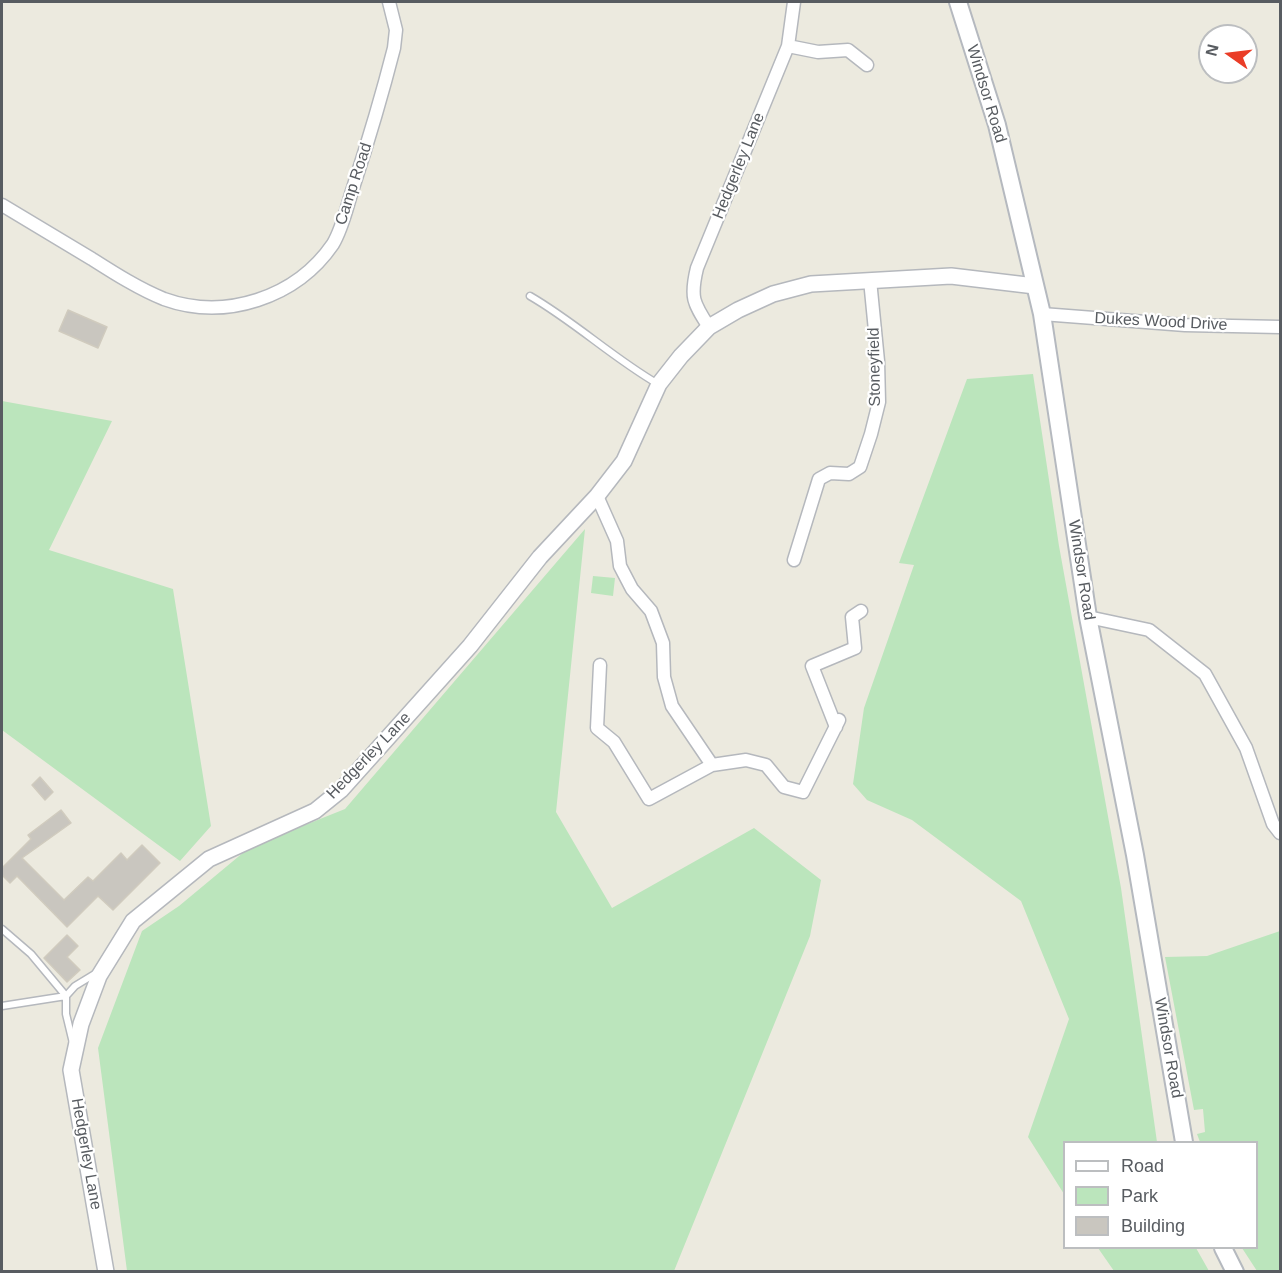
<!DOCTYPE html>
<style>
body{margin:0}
#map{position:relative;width:1282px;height:1273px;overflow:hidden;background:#eceadf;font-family:Arial,sans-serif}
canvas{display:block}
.frame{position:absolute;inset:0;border:3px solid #585c61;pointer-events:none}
.legend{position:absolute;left:1063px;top:1141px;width:195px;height:108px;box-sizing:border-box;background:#fff;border:2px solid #bcbec0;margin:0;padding:8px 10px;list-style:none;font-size:18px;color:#585c61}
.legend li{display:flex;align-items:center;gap:12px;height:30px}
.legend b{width:30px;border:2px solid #bcbec0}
.north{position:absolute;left:1198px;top:24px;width:60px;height:60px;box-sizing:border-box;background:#fff;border:2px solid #bcbec0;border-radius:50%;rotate:284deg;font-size:16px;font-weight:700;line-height:24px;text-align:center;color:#585c61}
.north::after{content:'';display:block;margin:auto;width:21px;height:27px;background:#ea3d27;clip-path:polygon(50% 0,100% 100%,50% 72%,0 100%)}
</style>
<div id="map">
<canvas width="1282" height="1273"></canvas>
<div class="frame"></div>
<ul class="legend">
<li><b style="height:8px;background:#fff"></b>Road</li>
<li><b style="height:16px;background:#bbe5bc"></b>Park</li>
<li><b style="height:16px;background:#c9c6bf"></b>Building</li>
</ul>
<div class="north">N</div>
</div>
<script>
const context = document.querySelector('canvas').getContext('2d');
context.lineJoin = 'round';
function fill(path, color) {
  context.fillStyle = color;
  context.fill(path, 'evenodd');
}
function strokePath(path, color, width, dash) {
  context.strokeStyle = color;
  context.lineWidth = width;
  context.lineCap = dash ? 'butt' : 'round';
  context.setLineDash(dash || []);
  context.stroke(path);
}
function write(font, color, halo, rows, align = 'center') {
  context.font = font + ' Arial,sans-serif';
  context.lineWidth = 4.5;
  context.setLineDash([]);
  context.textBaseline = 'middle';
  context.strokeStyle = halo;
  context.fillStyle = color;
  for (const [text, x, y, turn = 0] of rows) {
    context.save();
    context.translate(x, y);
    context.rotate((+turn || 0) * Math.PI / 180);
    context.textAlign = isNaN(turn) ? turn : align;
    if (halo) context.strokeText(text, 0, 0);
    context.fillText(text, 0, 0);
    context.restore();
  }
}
fill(new Path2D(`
 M1033 374 1059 546 1121 888 1157 1142H1064V1194L1028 1137 1069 1019 1021 901 912 820 867 800 853 784 864 708 914 565 899 563 967 379Z
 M2 401 112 421 49 550 173 589 211 826 180 861 2 730Z
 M585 529 556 812 612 908 754 828 821 880 810 936 674 1271H127L98 1048 142 931 179 906 250 847 345 809Z
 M593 576 615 578 613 596 591 593Z
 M1280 931V1271H1257L1242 1248H1256V1142H1200L1197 1134 1205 1132 1203 1109 1194 1110 1165 957 1207 956Z
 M1098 1248H1196L1209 1271H1114Z`), '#bbe5bc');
const building = new Path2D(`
 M68 310 107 327 98 348 59 331Z
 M40 777 53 792 45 800 32 785Z
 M61 810 71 823 22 858 64 900 88 877 93 881 121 853 127 860 142 845 160 863 113 910 98 896 67 927 17 876 10 883 2 875V868L31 839 28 835Z
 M67 935 78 946 67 957 80 970 67 982 44 958Z`);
fill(building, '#c9c6bf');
strokePath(building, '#d0cbbe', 1.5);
const service = new Path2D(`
 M530 296C575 322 613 358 658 384
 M2 929 31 954 66 996 2 1006
 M73 1043 66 1014V996L75 986 98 972`);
const minor = new Path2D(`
 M788 46 818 52 848 50 867 65
 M2 205C32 223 62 241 92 259 114 273 139 289 164 299 225 321 296 298 333 244 343 227 347 206 353 188 368 142 382 95 394 48L396 30 389 2
 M1042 314 1185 325 1280 327
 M709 327C693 303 690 297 697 268L788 46 794 2
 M597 496 617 541 620 566 632 589 651 611 663 643 664 677 672 706 712 765
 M794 560 819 479 830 473 849 474 860 467 871 434 879 402 878 361 870 280
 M1088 617 1149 630 1205 674 1246 748 1273 824 1280 833
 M600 665 597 728 614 742 649 799 712 765 746 760 766 765 784 787 803 792 839 720
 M836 727 812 666 855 648 852 617 861 611`);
const tertiary = new Path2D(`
 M106 1272 71 1070 81 1024 99 976 133 921 209 859 315 811 341 790 470 646 540 557 597 496 624 461 659 384 681 356 709 327 738 310 773 294 811 284 951 276 1035 286`);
const secondary = new Path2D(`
 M958 2 997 125 1042 314 1088 617 1135 855 1184 1142
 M1223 1248 1235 1272`);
strokePath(service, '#b5b8bd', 9);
strokePath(minor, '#b5b8bd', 15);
strokePath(tertiary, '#b5b8bd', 18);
strokePath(secondary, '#b5b9bf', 20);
strokePath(service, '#fff', 6);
strokePath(minor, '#fff', 12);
strokePath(tertiary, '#fff', 15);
strokePath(secondary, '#fff', 16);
write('16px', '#585c61', '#fff', [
 ["Windsor Road",986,94,73],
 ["Hedgerley Lane",739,166,-68],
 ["Camp Road",354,184,-72],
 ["Dukes Wood Drive",1161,322,3],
 ["Stoneyfield",875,367,-91],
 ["Windsor Road",1081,570,81],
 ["Hedgerley Lane",369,756,-46],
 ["Windsor Road",1168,1048,80],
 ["Hedgerley Lane",86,1154,80]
]);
</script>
